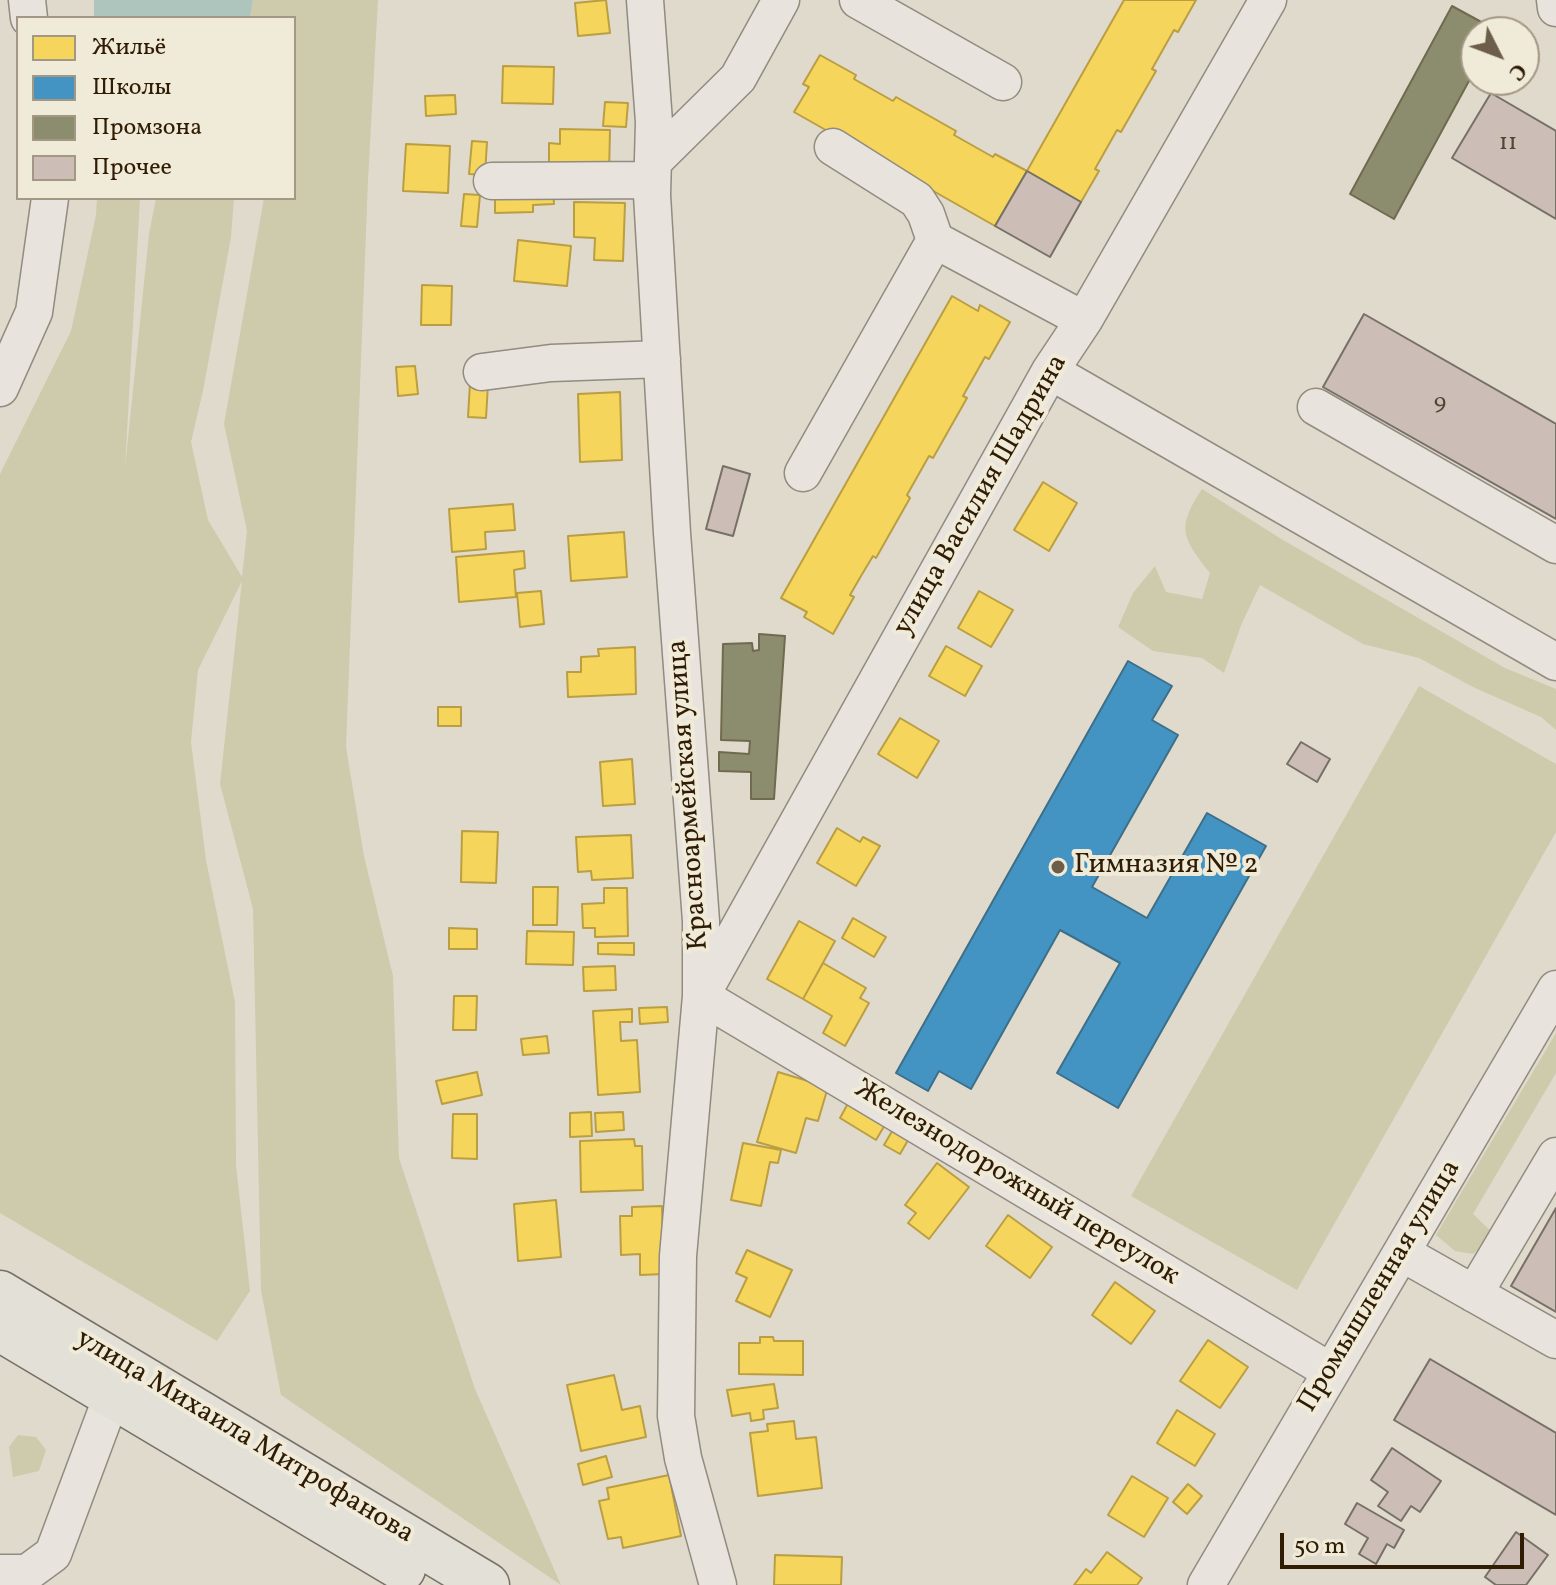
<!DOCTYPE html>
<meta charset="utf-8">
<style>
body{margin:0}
#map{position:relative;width:1556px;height:1585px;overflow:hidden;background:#e0dacd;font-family:Vollkorn,serif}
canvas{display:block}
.legend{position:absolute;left:16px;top:16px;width:280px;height:184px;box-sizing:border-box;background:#f0ead9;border:2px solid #a39883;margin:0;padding:10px 14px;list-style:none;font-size:24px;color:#2f1c03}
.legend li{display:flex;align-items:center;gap:16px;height:40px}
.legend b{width:40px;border:2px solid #a39883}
.north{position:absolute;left:1460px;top:16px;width:80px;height:80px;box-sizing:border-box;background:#f0ead9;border:2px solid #a39883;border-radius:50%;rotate:132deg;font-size:22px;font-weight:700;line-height:32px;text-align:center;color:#2f1c03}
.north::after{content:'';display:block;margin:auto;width:28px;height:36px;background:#6d5e4a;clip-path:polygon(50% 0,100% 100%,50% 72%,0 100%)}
.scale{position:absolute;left:1280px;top:1533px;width:244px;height:36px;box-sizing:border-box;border:4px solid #2f1c03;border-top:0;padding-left:10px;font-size:24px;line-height:28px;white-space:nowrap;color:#2f1c03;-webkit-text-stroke:6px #f0ead9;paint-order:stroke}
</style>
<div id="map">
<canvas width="1556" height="1585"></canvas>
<ul class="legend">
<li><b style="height:22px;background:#f6d55c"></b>Жильё</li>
<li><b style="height:22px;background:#4393c3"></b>Школы</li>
<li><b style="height:22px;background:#8c8c6e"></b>Промзона</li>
<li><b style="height:22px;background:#ccbeb6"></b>Прочее</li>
</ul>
<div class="north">С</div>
<div class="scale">50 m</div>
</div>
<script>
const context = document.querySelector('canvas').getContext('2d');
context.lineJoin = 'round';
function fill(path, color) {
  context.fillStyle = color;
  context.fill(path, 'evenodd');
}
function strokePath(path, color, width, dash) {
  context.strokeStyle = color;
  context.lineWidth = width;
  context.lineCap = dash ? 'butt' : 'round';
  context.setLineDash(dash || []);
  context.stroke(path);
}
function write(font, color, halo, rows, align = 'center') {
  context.font = font + ' Vollkorn,serif';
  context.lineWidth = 8;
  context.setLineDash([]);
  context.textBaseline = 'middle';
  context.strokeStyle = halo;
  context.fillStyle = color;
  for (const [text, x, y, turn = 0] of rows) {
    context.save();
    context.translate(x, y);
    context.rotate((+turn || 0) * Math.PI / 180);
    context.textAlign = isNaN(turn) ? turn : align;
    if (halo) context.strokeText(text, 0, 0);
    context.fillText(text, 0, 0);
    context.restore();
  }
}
fill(new Path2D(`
 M253 0H378L368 180 346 747 364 856 393 976 399 1158 475 1389 561 1585 281 1395 261 1290 253 909 220 784 242 581 198 670 191 742 206 860 235 1002 236 1165 250 1291 217 1341 0 1213V474L71 331 96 215 97 198H140L125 468 149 234 156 198H234L231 237 203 391 191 442 208 520 242 577 247 531 224 424 264 198H294V18H250Z
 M1202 489 1283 540 1505 668 1556 689V730L1541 717 1475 688 1419 658 1363 644 1260 585 1242 623 1224 673 1202 658 1153 651 1118 627 1133 593 1155 566 1166 592 1202 599 1210 573C1182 538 1176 528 1202 489Z
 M1419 686 1556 764V832L1297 1290 1131 1196Z
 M1556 1033V1073L1473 1214 1492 1232 1484 1245 1473 1254 1455 1251 1436 1235Z
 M18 1435 36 1437 46 1450 39 1471 13 1477 9 1447Z`), '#cdcbab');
fill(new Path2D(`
 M94 0H253L250 18H94Z`), '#adc5bc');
const homes = new Path2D(`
 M606 0 610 33 578 36 575 3Z
 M1124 0H1196L1178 32 1174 30 1152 69 1156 71 1121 132 1117 130 1095 169 1099 171 1081 202 1027 171Z
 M820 55 856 75 854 79 893 101 896 97 956 131 954 135 993 157 995 154 1027 171 995 226 794 112 809 87 803 84Z
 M503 66 554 67 553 104 502 103Z
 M455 95 456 114 426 116 425 96Z
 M605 102 628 103 626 127 603 126Z
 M560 129 610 130 609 175 549 173V143L560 144Z
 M472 141 487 142 485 175 469 174Z
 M406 144 450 146 448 193 403 191Z
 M553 187 554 204 533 205V212L495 213V189Z
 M464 194 480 195 477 227 461 226Z
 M574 202 625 203 623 261 594 260 595 238 574 237Z
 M518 240 571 246 567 286 514 281Z
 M422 285 452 286 451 325H421Z
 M952 296 978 311 980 305 1010 322 989 359 985 357 963 396 967 398 933 458 929 456 907 495 910 498 876 558 873 556 861 576 850 595 854 597 833 634 804 617 807 612 781 598Z
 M415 366 418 394 398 396 396 367Z
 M470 383 488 384 486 418 468 417Z
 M620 392 622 460 580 462 578 394Z
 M1043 482 1077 503 1049 551 1014 530Z
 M513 504 515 530 485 532 486 549 452 552 449 509Z
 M624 532 627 577 571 581 568 536Z
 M524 551 525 568 514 570 516 597 459 602 456 557Z
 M541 591 544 624 520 627 517 593Z
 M979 591 1013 610 991 647 958 628Z
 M946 646 982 666 965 696 929 676Z
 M635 647 636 694 568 697 567 672H581V657L599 656 598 649Z
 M438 707H461V726H438Z
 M900 718 939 741 917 778 878 754Z
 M632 759 635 804 603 806 600 762Z
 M837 828 860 842 863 837 880 846 856 886 817 863Z
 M462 831 498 832 496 883 461 882Z
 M631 835 633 878 592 880 591 871 578 872 576 837Z
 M533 887H558L557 925H533Z
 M604 888H627L628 936 595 937V928H583L582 904 604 903Z
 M853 918 886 937 874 957 842 938Z
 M799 921 835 941 803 999 767 979Z
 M449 928 477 929V949H449Z
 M527 931 574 932 573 965 526 964Z
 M598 943H634V955L598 954Z
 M823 963 866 988 860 998 869 1003 845 1046 823 1033 832 1016 803 999Z
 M615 966 616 990 584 991 583 967Z
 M454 996H477L476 1030H453Z
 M667 1007 668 1022 640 1024 639 1008Z
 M632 1009V1022H620L621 1041 637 1040 640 1092 598 1095 593 1011Z
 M547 1036 549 1053 523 1055 521 1039Z
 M477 1072 482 1095 442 1104 436 1081Z
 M778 1072 828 1087 818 1121 806 1118 796 1153 757 1142Z
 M852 1096 889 1118 876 1140 840 1118Z
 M591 1112 592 1136 570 1137V1113Z
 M623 1112 624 1130 596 1132 595 1113Z
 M453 1114H477V1159L452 1158Z
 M898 1121 914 1130 900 1154 884 1145Z
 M634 1139 635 1146H642L643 1190 581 1192 580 1141Z
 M743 1143 781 1150 778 1163 770 1162 761 1206 731 1200Z
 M937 1163 969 1187 929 1239 908 1223 916 1213 905 1205Z
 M556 1200 561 1257 518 1261 514 1204Z
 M662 1206 664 1274 640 1275V1254L621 1255 620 1216H632V1207Z
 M1008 1215 1052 1247 1030 1278 986 1246Z
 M747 1250 792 1270 770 1317 736 1301 747 1278 736 1273Z
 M1115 1282 1155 1311 1131 1344 1092 1315Z
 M760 1337H773L774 1341H803V1375L739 1374V1343H760Z
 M1208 1340 1248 1367 1220 1408 1180 1381Z
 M614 1375 622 1410 640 1406 646 1437 581 1451 567 1385Z
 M774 1384 778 1408 763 1410 764 1419 751 1421 750 1413 732 1416 727 1390Z
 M1177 1410 1215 1434 1195 1466 1157 1443Z
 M794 1421 796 1439 816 1437 822 1488 758 1496 750 1433 768 1431 767 1424Z
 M606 1456 612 1477 583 1485 578 1464Z
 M669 1475 681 1536 623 1548 621 1537 608 1539 599 1501 609 1499 607 1488Z
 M1132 1476 1168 1498 1144 1537 1108 1515Z
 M1188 1484 1202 1496 1187 1514 1173 1502Z
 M1107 1552 1142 1578 1137 1585H1074L1086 1569 1091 1573Z
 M775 1555 842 1557 841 1585H774Z`);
fill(homes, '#f6d55c');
strokePath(homes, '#ba9e41', 2);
const schools = new Path2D(`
 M1128 661 1172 686 1152 720 1178 735 1092 887 1147 918 1207 813 1266 846 1118 1108 1057 1073 1120 963 1060 930 971 1089 939 1071 928 1091 896 1073Z`);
fill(schools, '#4393c3');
strokePath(schools, '#3d6f89', 2);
const industry = new Path2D(`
 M1452 6 1496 30 1476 32V68L1394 219 1350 194Z
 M759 634 785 636 774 799H751V772L719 771V752L749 754 750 741 721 740 723 644 752 643 753 651 759 650Z`);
fill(industry, '#8c8c6e');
strokePath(industry, '#706a4e', 2);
const building = new Path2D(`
 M1491 93 1556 131V219L1452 158Z
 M1027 171 1081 202 1050 257 995 226Z
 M1364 314 1556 424V519L1323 387Z
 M723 466 750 474 733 536 706 529Z
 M1301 742 1330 759 1317 782 1287 764Z
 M1556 1208V1312L1511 1286Z
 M1430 1359 1556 1433V1515L1394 1420Z
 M1392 1448 1441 1481 1420 1512 1411 1506 1401 1521 1378 1506 1388 1492 1371 1480Z
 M1357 1503 1404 1530 1394 1548 1387 1544 1376 1564 1359 1554 1368 1538 1345 1524Z
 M1516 1532 1548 1555 1526 1585H1496L1485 1577Z`);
fill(building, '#ccbeb6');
strokePath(building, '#777066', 2);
const minor = new Path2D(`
 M27 0 29 18
 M645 0 654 122 652 195 672 533 701 921V996L678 1256 676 1416 683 1458 718 1585
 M858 0 1003 82
 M1268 0 1084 320 1050 371 701 996 1330 1371
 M1555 0 1556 8
 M833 147 917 200 926 214 935 240
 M653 162 738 78 781 0
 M492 181 652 180
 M1050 371 1556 662
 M482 372 551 363 662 359
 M0 388 34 312 50 198
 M1316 407 1556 545
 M803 473 935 240 1084 320
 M1402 1253 1556 1340
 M1474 1294 1556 1156
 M0 1573H27L53 1554 112 1396
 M1206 1585 1556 989`);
const major = new Path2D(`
 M0 1293 487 1585
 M0 1329 403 1569`);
strokePath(minor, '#918b80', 39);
strokePath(major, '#777066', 47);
strokePath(minor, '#e8e4dd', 36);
strokePath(major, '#e3e0d8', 44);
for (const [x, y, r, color] of [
 [1058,867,8,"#6d5e4a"]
]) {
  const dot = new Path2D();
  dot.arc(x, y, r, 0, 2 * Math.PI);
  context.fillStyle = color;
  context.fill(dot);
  strokePath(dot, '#f0ead9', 3);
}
write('24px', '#564430', null, [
 ["11",1508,145],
 ["9",1440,405]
]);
write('28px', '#2f1c03', '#f0ead9', [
 ["улица Василия Шадрина",982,496,-60],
 ["Красноармейская улица",690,795,-94],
 ["Железнодорожный переулок",1016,1184,31],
 ["Промышленная улица",1381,1287,-59],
 ["улица Михаила Митрофанова",244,1438,31]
]);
write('28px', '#2f1c03', '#f0ead9', [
 ["Гимназия № 2",1074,867]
], 'left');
</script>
